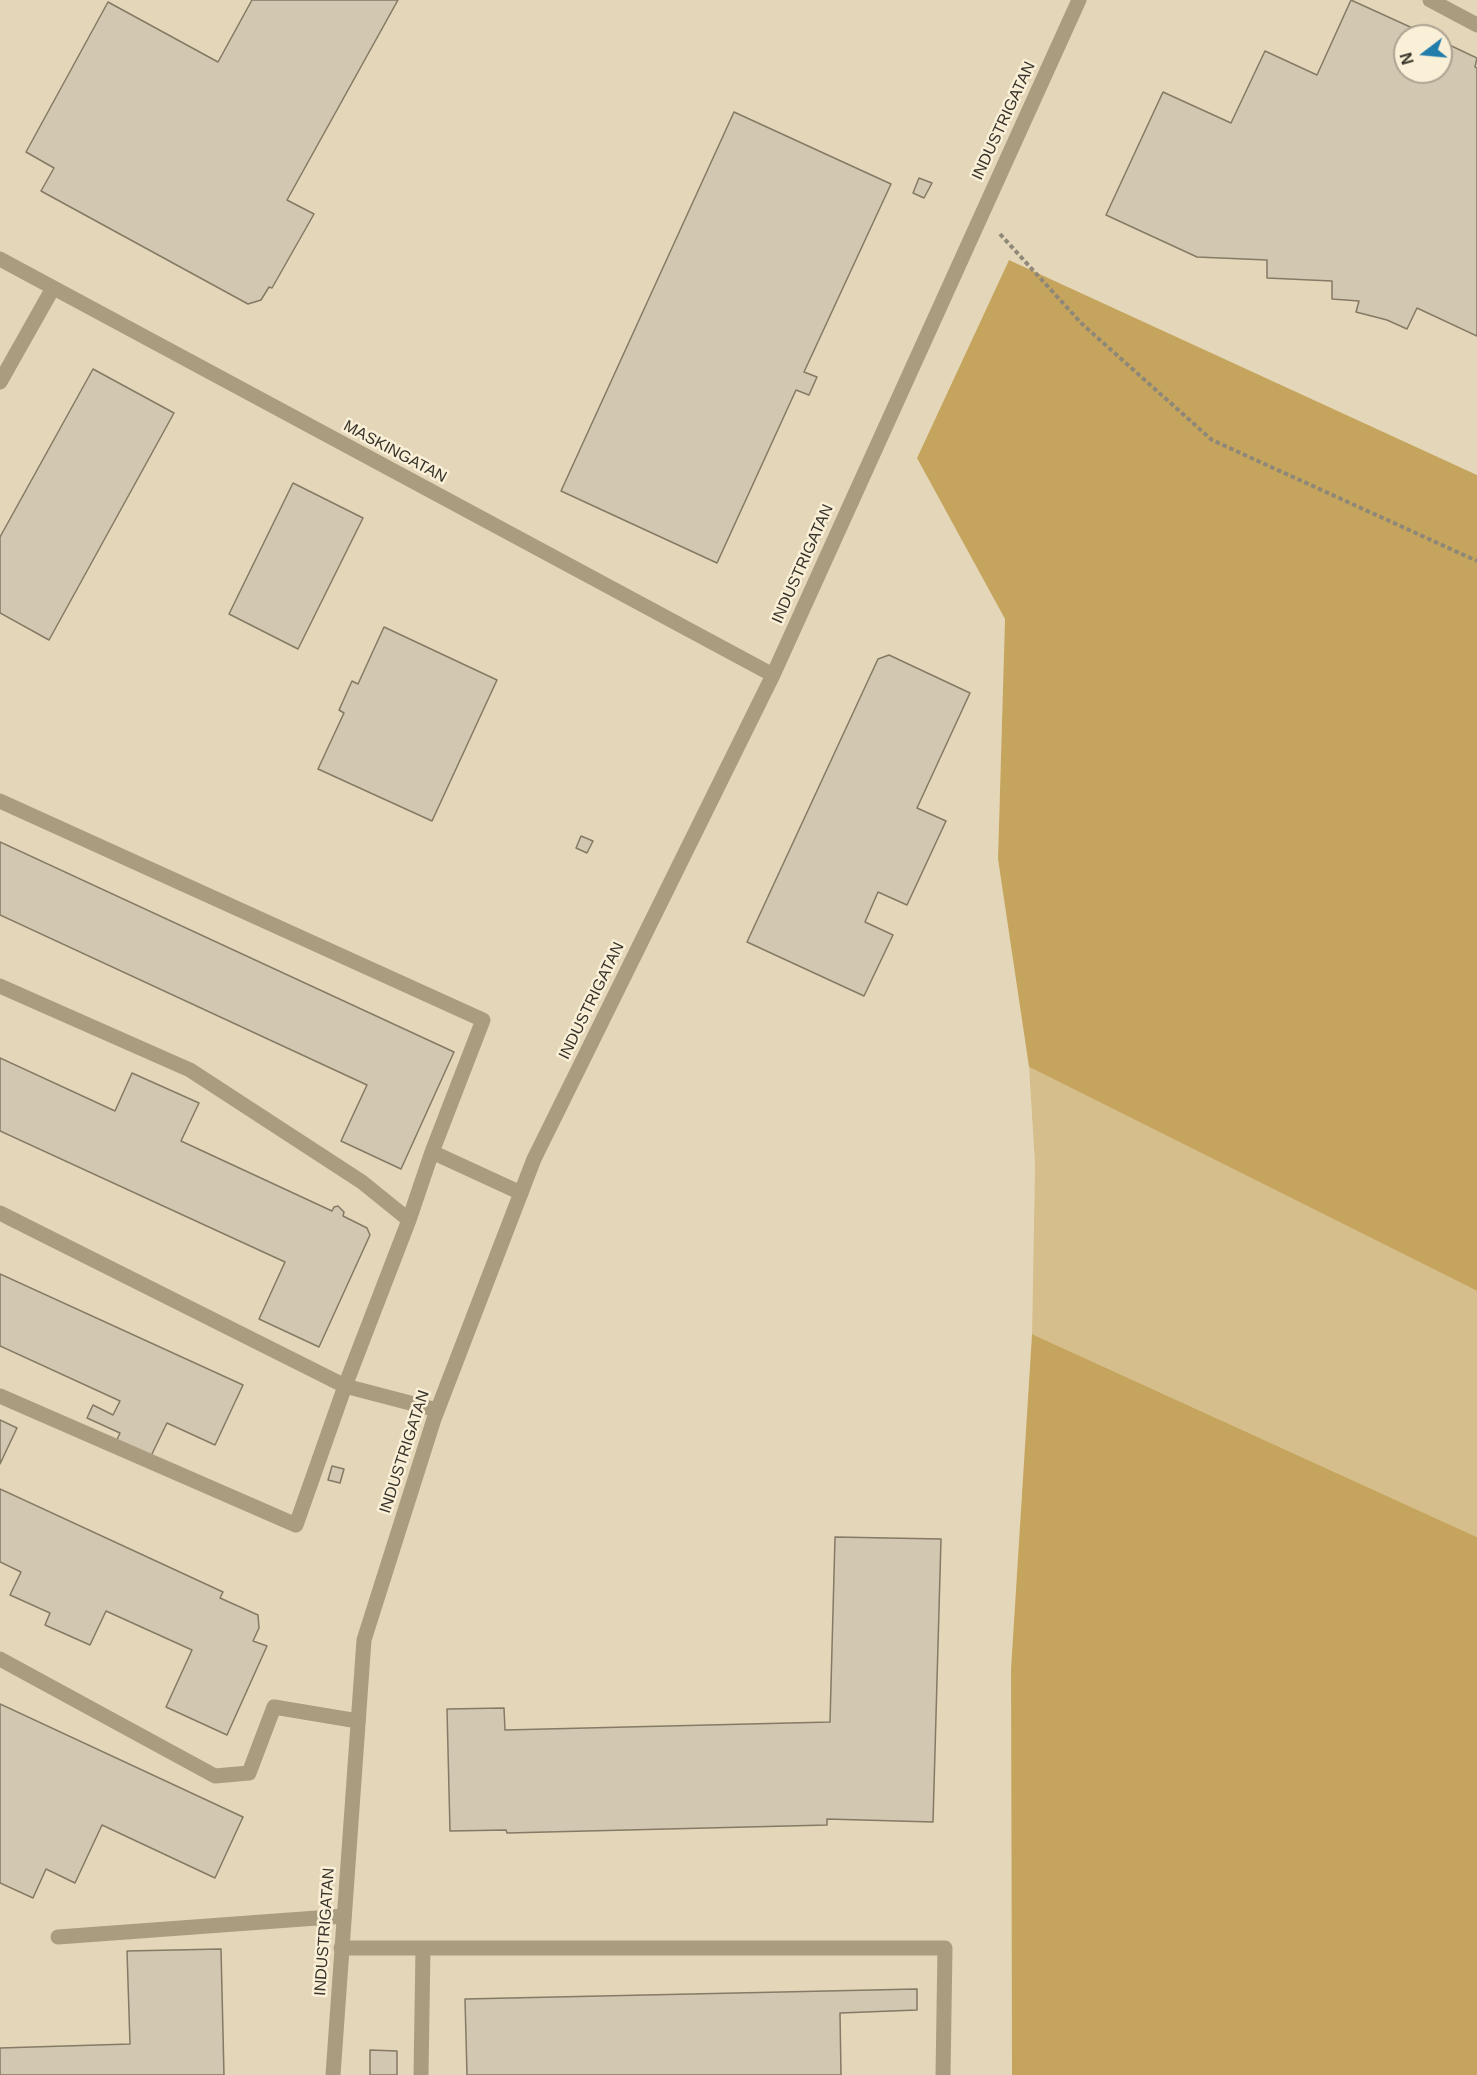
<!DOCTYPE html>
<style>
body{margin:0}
#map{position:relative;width:1477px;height:2075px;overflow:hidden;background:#ece1ca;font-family:Arial,sans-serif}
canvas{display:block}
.north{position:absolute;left:1393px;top:24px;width:60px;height:60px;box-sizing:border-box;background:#faefd7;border:2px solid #aca492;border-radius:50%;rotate:254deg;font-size:16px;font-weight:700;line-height:24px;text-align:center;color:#38342b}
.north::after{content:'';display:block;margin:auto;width:21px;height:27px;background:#227dab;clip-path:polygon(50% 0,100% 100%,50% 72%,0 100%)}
</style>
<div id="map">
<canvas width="1477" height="2075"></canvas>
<div class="north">N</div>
</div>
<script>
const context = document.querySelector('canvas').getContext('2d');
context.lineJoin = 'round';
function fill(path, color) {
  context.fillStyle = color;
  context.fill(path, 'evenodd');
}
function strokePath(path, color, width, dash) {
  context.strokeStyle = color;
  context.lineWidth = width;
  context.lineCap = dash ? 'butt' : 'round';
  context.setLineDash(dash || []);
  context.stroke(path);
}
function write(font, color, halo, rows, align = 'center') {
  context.font = font + ' Arial,sans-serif';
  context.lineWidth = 5;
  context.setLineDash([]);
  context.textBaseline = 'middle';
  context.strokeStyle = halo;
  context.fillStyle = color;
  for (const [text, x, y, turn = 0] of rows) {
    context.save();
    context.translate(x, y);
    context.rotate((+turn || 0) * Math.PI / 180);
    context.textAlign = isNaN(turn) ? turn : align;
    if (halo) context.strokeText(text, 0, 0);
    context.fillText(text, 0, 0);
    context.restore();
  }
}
fill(new Path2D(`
 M0 0H1477V475L1009 260 917 457 1005 619 998 859 1029 1067 1035 1165 1032 1334 1011 1669 1012 2075H0ZM1405 36H1441V72H1405Z`), '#e4d6b8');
fill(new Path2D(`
 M1029 1067 1477 1291V1537L1032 1334 1035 1165Z`), '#d5be8b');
fill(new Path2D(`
 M1009 260 1477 475V1291L1029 1067 998 859 1005 619 917 458Z
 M1032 1334 1477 1537V2075H1012L1011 1669Z`), '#c5a55e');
const building = new Path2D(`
 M252 0H398L287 200 314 214 272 288 269 287 261 300 248 304 41 191 54 168 26 152 108 2 218 62Z
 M1351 0 1430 36H1405V72H1441V41L1477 58 1475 67 1477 68V336L1417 308 1407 329 1387 320 1356 312 1359 301 1332 299V281L1267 278V260L1197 257 1106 215 1163 92 1231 123 1265 51 1317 75Z
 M734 112 891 184 804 372 817 377 809 395 796 390 717 563 561 491Z
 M919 178 932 183 924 198 913 193Z
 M93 369 174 413 49 640 0 613V537Z
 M293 483 363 518 298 649 229 614Z
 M384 627 497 680 432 821 318 769 344 713 339 710 352 681 358 684Z
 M889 655 970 693 917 808 946 821 907 905 878 892 865 922 893 935 864 996 747 942 878 659Z
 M581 836 593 841 587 853 576 848Z
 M0 842 454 1052 401 1169 341 1141 367 1085 0 915Z
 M0 1058 115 1111 132 1073 199 1103 181 1141 332 1211 334 1207 338 1206 344 1212 343 1216 367 1228 370 1235 319 1347 259 1319 285 1262 0 1131Z
 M0 1274 243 1385 215 1445 167 1423 149 1460 115 1444 120 1433 87 1418 93 1405 113 1415 120 1401 0 1346Z
 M0 1420 17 1428 0 1464Z
 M332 1466 344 1469 340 1483 328 1480Z
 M0 1489 223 1592 220 1598 258 1615 259 1628 253 1641 267 1646 227 1735 166 1707 192 1650 106 1611 90 1645 45 1625 50 1613 10 1595 21 1572 0 1562Z
 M835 1537 941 1539 933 1822 827 1819V1825L507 1833 506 1830 450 1831 447 1709 504 1708 505 1730 830 1722Z
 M0 1704 243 1817 215 1878 102 1825 75 1883 46 1869 33 1898 0 1883Z
 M221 1949 224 2075H0V2048L130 2044 127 1951Z
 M917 1989V2010L840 2013 841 2075H467L465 1999Z
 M370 2050 397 2051V2075H370Z`);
fill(building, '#d2c7b0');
strokePath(building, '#847a65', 1.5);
strokePath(new Path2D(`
 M1000 234 1082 324 1212 440 1477 561`), '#8f8878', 4, [4.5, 3]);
strokePath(new Path2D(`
 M1430 0 1477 25
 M0 801 483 1020 432 1152
 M0 986 190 1070 362 1182 409 1220 345 1386 0 1213
 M409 1220 432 1152 521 1193
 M0 1396 296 1525 345 1386 437 1410
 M0 1659 215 1776 249 1773 274 1707 358 1721
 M58 1937 344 1916
 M341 1948H945L943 2075
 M421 2075 423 1948`), '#aa9c7f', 15);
strokePath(new Path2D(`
 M0 259 773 675
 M0 382 53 288
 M333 2075 364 1640 434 1419 534 1159 773 675 1079 0`), '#aa9c7f', 15);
write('16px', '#38342b', '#faefd7', [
 ["INDUSTRIGATAN",1004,121,-65],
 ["MASKINGATAN",395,452,28],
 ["INDUSTRIGATAN",803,564,-66],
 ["INDUSTRIGATAN",592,1001,-64],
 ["INDUSTRIGATAN",405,1452,-72],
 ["INDUSTRIGATAN",325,1932,-86]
]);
</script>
